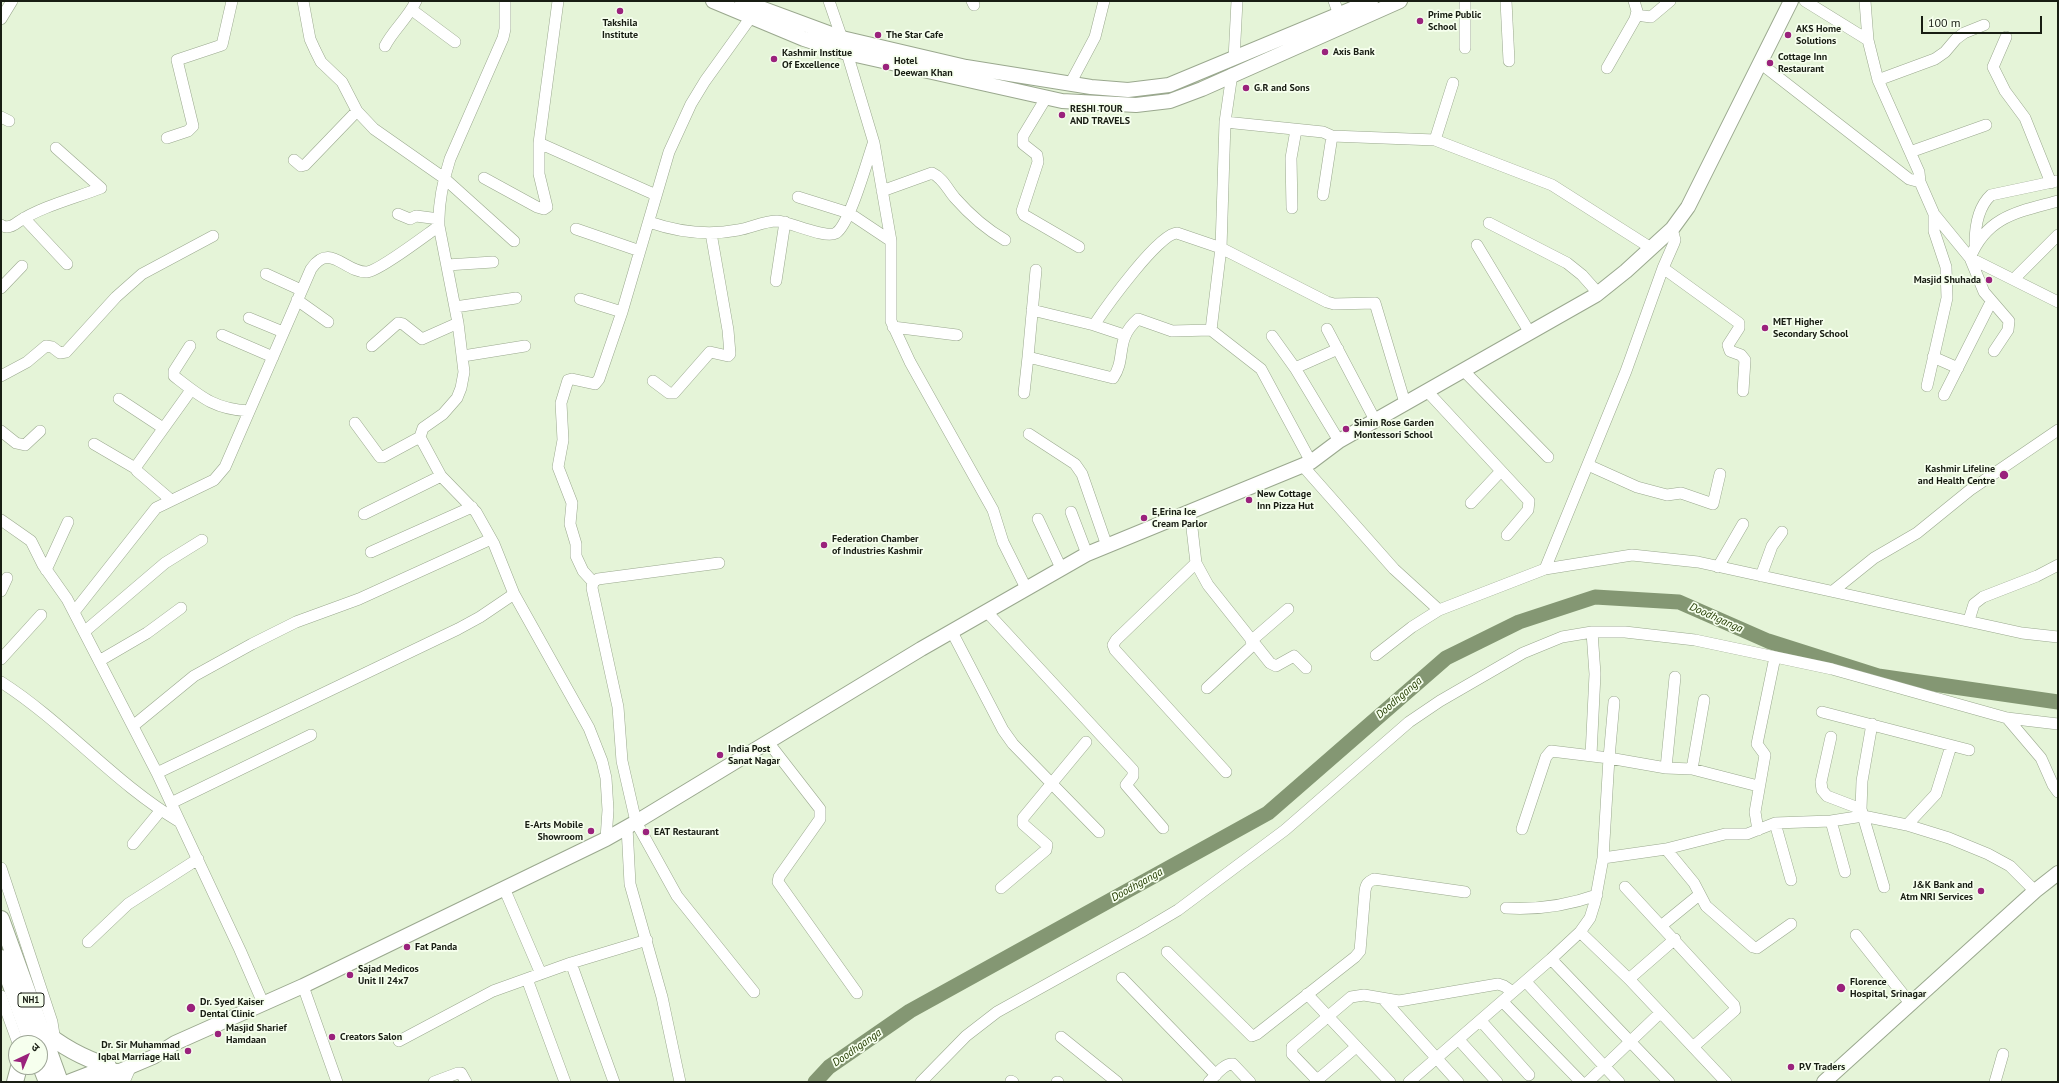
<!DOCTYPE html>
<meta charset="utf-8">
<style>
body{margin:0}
#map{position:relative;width:2059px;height:1083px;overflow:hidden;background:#e5f4d8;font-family:"PT Sans","Noto Sans Devanagari",sans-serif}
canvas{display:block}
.frame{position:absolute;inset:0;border:2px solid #181d13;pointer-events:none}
.north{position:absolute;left:8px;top:1035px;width:40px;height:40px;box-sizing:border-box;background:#f6ffee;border:1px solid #9da596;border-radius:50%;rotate:44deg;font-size:11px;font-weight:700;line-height:16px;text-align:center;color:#181d13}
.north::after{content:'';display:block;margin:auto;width:14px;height:18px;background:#9a227c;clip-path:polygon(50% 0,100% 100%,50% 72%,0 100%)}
.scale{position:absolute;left:1921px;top:16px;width:121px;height:18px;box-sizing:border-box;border:2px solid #181d13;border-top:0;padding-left:5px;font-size:12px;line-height:14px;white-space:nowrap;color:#181d13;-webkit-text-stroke:3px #f6ffee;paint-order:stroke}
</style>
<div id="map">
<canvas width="2059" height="1083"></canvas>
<div class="frame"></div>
<div class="north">उ</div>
<div class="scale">100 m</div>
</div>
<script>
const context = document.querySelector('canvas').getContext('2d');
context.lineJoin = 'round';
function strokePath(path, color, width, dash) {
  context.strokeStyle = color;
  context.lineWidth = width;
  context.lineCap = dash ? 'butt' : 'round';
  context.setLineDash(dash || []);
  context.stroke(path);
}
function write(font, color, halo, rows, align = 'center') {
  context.font = font + ' "PT Sans",sans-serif';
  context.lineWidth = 3.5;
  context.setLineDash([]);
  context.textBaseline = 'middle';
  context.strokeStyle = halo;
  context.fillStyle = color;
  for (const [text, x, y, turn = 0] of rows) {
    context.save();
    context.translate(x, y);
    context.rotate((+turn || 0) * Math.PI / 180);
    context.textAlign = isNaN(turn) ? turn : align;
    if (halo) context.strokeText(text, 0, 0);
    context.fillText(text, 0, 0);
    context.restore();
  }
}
strokePath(new Path2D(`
 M815 1082 829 1067 910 1011 1268 813 1446 658 1519 622 1595 597 1679 602 1768 641 1878 676 2058 702`), '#849773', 15);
const minor = new Path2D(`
 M303 1 310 39 315 50 321 62 342 82 357 111 374 129 444 178 514 241
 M505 1V29L503 38 450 159C443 181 438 203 439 226L458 323 464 372 461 388 457 398 443 414 423 428 420 437 441 476 476 512 494 544 514 594 589 728 602 761 606 778 608 810 606 839
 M829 1 847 53 874 143 891 241V321L910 362 993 510 1003 542 1026 588
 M972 1 974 5
 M1334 1 1339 15
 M1465 1V48
 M1506 1 1509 61
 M1805 1 1868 40
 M1865 1 1868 40 1878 80 1919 172 1920 182
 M412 10 455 42
 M1636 15 1651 17 1670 1
 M1 19 12 1
 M2006 37 1993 67 2005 91 2025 118 2051 183
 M385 46C393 30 408 18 416 1
 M1234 59 1237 1
 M1760 63 1909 179 1920 182 1934 214 1970 258 2058 302
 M1607 68 1635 19 1637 11 1634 1
 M1878 80 1935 59 1945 52 1956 39 1964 33 1984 25
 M1070 84 1095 37 1104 1
 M1046 98 1023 136V144L1037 155 1038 162 1022 211 1024 215 1079 247
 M1 117 9 121
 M1225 122 1323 132 1332 136 1435 140 1552 185 1651 248
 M167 138 188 131 193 126 177 60 222 45 232 1
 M1435 140 1453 83
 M539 143 656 195
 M1910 152 1986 125
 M294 160 301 166 305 165 357 111
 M484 178 537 207 544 209 547 207 539 174V143L558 1
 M882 191 932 173C943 178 948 190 955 198 970 215 986 229 1005 240
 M1323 195 1332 136
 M798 197 849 213 891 241
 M1292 208 1291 158 1296 130
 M398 214 410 219 416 216 439 219
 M24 218 67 264
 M649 222C678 232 707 236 738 230 751 228 764 221 777 221 791 222 825 239 836 233 850 224 867 161 873 144
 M1489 223 1567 263 1582 275 1598 293
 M1 225C7 229 13 226 18 222 40 207 75 198 101 188L56 148
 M576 229 640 251
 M1975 244C1975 227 1978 207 1991 195L2057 181
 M1477 245 1530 333
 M447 265 493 262
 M1663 268 1739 323V328L1728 345 1730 351 1741 355 1745 360 1743 391
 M266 274 301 290
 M2014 279 2058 235
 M776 281 785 222
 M1 288 22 266
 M580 299 622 312
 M297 300 328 322
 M455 307 516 298
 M1032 310 1094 325 1124 335
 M249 318 283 332
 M1094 325C1106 307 1159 233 1177 233L1221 248 1327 302 1334 304 1375 303 1405 403
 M893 327 957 335
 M1327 329 1375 420
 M1211 330 1221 248 1225 122 1232 74
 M222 335 273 357
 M1272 336 1295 368 1339 441
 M190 346 174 371V376C201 397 214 409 249 411
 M372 346 398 323 403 324 422 339 458 323
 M1994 351 2008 330 2009 321 1984 292 1970 258C1987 216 2018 212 2058 201
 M463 356 525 346
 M1028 357 1036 270
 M1933 357 1958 368
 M1295 368 1338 349
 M1463 370 1548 457
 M1 376 27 362 46 346 52 347 60 353 66 352 116 297 142 274 213 236
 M653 381 669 393H674L710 352 728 356 730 354 728 330 711 233
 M1927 386 1947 298 1946 267 1934 231V214
 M1427 391 1529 501 1528 510 1507 535
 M1024 393 1028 357 1113 378C1127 358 1114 340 1138 319L1172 331 1211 330 1261 369 1311 462
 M1944 395 1991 302
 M119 399 163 428
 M355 423 380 457H383L420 437
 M1 431 16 443 25 445 40 431
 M1029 434 1075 464 1082 474 1107 546
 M94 444 135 468
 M1302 465 1394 569 1439 610 1545 569 1626 371 1663 268 1674 243 1675 240 1672 229
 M1588 465 1637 487 1667 495 1681 493 1713 504 1720 474
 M171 500 137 471 135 468 191 390
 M1471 503 1501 471
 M1190 511 1196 563 1208 585 1270 663 1276 666 1294 656 1306 668
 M1071 512 1087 554
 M364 514 441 476
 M1038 519 1061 568
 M1 520 31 541 43 565 67 599 157 773 240 950 263 1003
 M371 552 472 507
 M719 563 598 579 593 582 592 588 618 707 622 761 636 822 677 896 754 992
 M1196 563 1116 640 1113 645 1115 650 1226 772
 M1718 567 1743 524
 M1545 569 1632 555 1698 562 2022 633 2058 637
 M46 570 68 522
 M1761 576 1772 546 1782 532
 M593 582 583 571 576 556V544L570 524 572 503 558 467 563 440 561 403 568 380 572 379 595 384 599 379 622 312 669 152 691 104 705 81 751 17
 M1 591 7 578
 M1833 591 1874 558 1917 533 1970 490 2058 430
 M74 612 156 508 214 480 225 467 311 269C330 241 345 273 367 272 379 271 426 235 439 226
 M987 612 1133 770V776L1126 785 1163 828
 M1969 620 1974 604 1983 597 2037 576 2058 565
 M84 632 165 563 202 540
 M952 632 1003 730 1013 744 1099 832
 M1251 641 1288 609
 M1376 655 1412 627 1439 610
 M1 659 41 615
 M99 661 147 633 181 608
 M1 682C65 723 114 783 180 822
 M1207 688 1254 644
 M1822 712 1969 750
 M2007 718 2041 758 2053 785 2058 792
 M1872 724 1862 781 1861 809 1884 887
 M133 726 194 676 252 644 296 622 359 599 491 539
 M1831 737 1821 782 1822 790 1827 796 1861 809
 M768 742 820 809V819L779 877 778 882 857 993
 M1591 755 1595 674 1592 632
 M1666 768 1675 677
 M1692 769 1704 700
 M157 773 458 629 480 617 514 594
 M171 803 311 735
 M1831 821 1845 872
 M1775 823 1791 880
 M1907 825 1936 794 1951 746
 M627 827 630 884 662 997 680 1082
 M1522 829 1546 757 1551 751 1609 758 1666 768 1692 769 1758 786
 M1758 830 1755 812 1765 755 1757 744 1775 657
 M133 844 161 810
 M1666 849 1694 883 1706 906 1753 947 1757 948 1791 924
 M1603 858 1666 849 1725 834H1747L1775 823 1831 821 1863 816 1907 825 1949 838 1988 854 2010 866 2035 891
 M1 868 52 1022 55 1041
 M1625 887 1734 1005 1735 1010 1693 1047
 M504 888 541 974
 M1001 888 1046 850 1047 845 1023 824V818L1086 742
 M1506 908C1538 910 1566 906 1597 895
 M1661 926 1699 895
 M1580 932 1629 979 1726 1082
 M1856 935 1910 1003
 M88 942 128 904 198 859
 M1167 952 1252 1036 1257 1034 1355 957 1360 951 1365 891C1366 884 1368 882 1374 879L1465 892
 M1551 959 1669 1082
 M571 963 614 1082
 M1122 978 1216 1075
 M527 979 565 1082
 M1629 979 1675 939
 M1526 982 1619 1082
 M303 986 337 1082
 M1307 994 1390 1082
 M1 996 18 1043
 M1384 1000 1458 1082
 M1503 1002 1581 1082
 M1481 1021 1529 1075
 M1061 1037 1117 1082
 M1459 1040 1497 1082
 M399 1041 493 991 571 963 647 940
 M1317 1080 1292 1054V1047L1351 997 1364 995 1399 1001 1498 984 1504 986 1513 992
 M1011 1081 1013 1082
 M124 1082 131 1066
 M434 1082 458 1073H461L466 1082
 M921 1082 966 1036 997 1012 1141 932 1178 910 1285 830 1409 722 1440 701 1523 653 1562 637 1592 632H1625L1695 640 1832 669 2007 718 2058 724
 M1057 1082H1058
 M1209 1082C1215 1076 1224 1063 1233 1064L1250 1082
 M1315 1082 1356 1047
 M1409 1082 1551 959 1580 932 1590 918 1595 902 1603 858 1609 758 1614 702
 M1588 1082 1660 1013
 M1995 1082 2003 1054`);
const major = new Path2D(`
 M713 1 804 39 847 53 1062 101 1136 105 1170 101 1202 89 1400 1
 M742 1 842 38 966 67 1091 87 1128 90 1169 85 1371 1
 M68 1082 107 1067
 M94 1082 153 1057 175 1043 303 986 606 839 636 822 921 649 1087 554 1311 462 1339 441 1596 295 1626 271 1672 229 1688 207 1791 1
 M1824 1082 2035 891 2058 873`);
const highway = new Path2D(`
 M1 919 60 1082
 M1 958 32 1043
 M41 1029C62 1047 83 1058 108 1066
 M40 1064 47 1082
 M15 1082 19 1067
 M110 1082 117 1072`);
strokePath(minor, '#9aa88e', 12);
strokePath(major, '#9aa88e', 16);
strokePath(highway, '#9aa88e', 18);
strokePath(minor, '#fff', 11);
strokePath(major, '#fff', 14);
strokePath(highway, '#fff', 16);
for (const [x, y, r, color] of [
 [620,11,4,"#9a227c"],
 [1420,21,4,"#9a227c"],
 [878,35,4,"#9a227c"],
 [1788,35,4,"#9a227c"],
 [1325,52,4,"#9a227c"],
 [774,59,4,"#9a227c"],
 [1770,63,4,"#9a227c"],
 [886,67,4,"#9a227c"],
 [1246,88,4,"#9a227c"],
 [1062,115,4,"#9a227c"],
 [1989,280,4,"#9a227c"],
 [1765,328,4,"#9a227c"],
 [1346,429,4,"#9a227c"],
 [2004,475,5,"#9a227c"],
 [1249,500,4,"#9a227c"],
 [1144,518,4,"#9a227c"],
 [824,545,4,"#9a227c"],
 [720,755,4,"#9a227c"],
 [591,831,4,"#9a227c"],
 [646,832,4,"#9a227c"],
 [1981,891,4,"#9a227c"],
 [407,947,4,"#9a227c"],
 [350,975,4,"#9a227c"],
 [1841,988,5,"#9a227c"],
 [191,1008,5,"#9a227c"],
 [218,1034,4,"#9a227c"],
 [332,1037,4,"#9a227c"],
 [188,1051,4,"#9a227c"],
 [1791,1067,4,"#9a227c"]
]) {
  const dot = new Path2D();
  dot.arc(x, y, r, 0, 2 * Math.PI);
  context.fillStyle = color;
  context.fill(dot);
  strokePath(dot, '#f6ffee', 1.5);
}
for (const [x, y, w] of [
 [31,1000,26]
]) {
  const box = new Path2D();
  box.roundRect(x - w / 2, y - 7, w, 14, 3);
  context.fillStyle = '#f6ffee';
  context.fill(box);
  strokePath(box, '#181d13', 1);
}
write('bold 9px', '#181d13', null, [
 ["NH1",31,1000]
]);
write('bold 10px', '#181d13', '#f6ffee', [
 ["Prime Public",1428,15],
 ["School",1428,27],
 ["Takshila",620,23,"center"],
 ["Institute",620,35,"center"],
 ["AKS Home",1796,29],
 ["Solutions",1796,41],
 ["The Star Cafe",886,35],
 ["Axis Bank",1333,52],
 ["Kashmir Institue",782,53],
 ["Of Excellence",782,65],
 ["Cottage Inn",1778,57],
 ["Restaurant",1778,69],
 ["Hotel",894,61],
 ["Deewan Khan",894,73],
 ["G.R and Sons",1254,88],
 ["RESHI TOUR",1070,109],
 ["AND TRAVELS",1070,121],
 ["Masjid Shuhada",1981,280,"right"],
 ["MET Higher",1773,322],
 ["Secondary School",1773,334],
 ["Simin Rose Garden",1354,423],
 ["Montessori School",1354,435],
 ["Kashmir Lifeline",1995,469,"right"],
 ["and Health Centre",1995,481,"right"],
 ["New Cottage",1257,494],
 ["Inn Pizza Hut",1257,506],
 ["E,Erina Ice",1152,512],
 ["Cream Parlor",1152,524],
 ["Federation Chamber",832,539],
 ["of Industries Kashmir",832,551],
 ["India Post",728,749],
 ["Sanat Nagar",728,761],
 ["E-Arts Mobile",583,825,"right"],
 ["Showroom",583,837,"right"],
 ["EAT Restaurant",654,832],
 ["J&K Bank and",1973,885,"right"],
 ["Atm NRI Services",1973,897,"right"],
 ["Fat Panda",415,947],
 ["Sajad Medicos",358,969],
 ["Unit II 24x7",358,981],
 ["Florence",1850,982],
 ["Hospital, Srinagar",1850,994],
 ["Dr. Syed Kaiser",200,1002],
 ["Dental Clinic",200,1014],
 ["Masjid Sharief",226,1028],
 ["Hamdaan",226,1040],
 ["Creators Salon",340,1037],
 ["Dr. Sir Muhammad",180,1045,"right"],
 ["Iqbal Marriage Hall",180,1057,"right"],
 ["P.V Traders",1799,1067]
], 'left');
write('italic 11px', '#253d03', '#f6ffee', [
 ["Doodhganga",1716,618,24],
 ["Doodhganga",1399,698,-41],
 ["Doodhganga",1137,885,-29],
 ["Doodhganga",857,1048,-35]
]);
</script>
